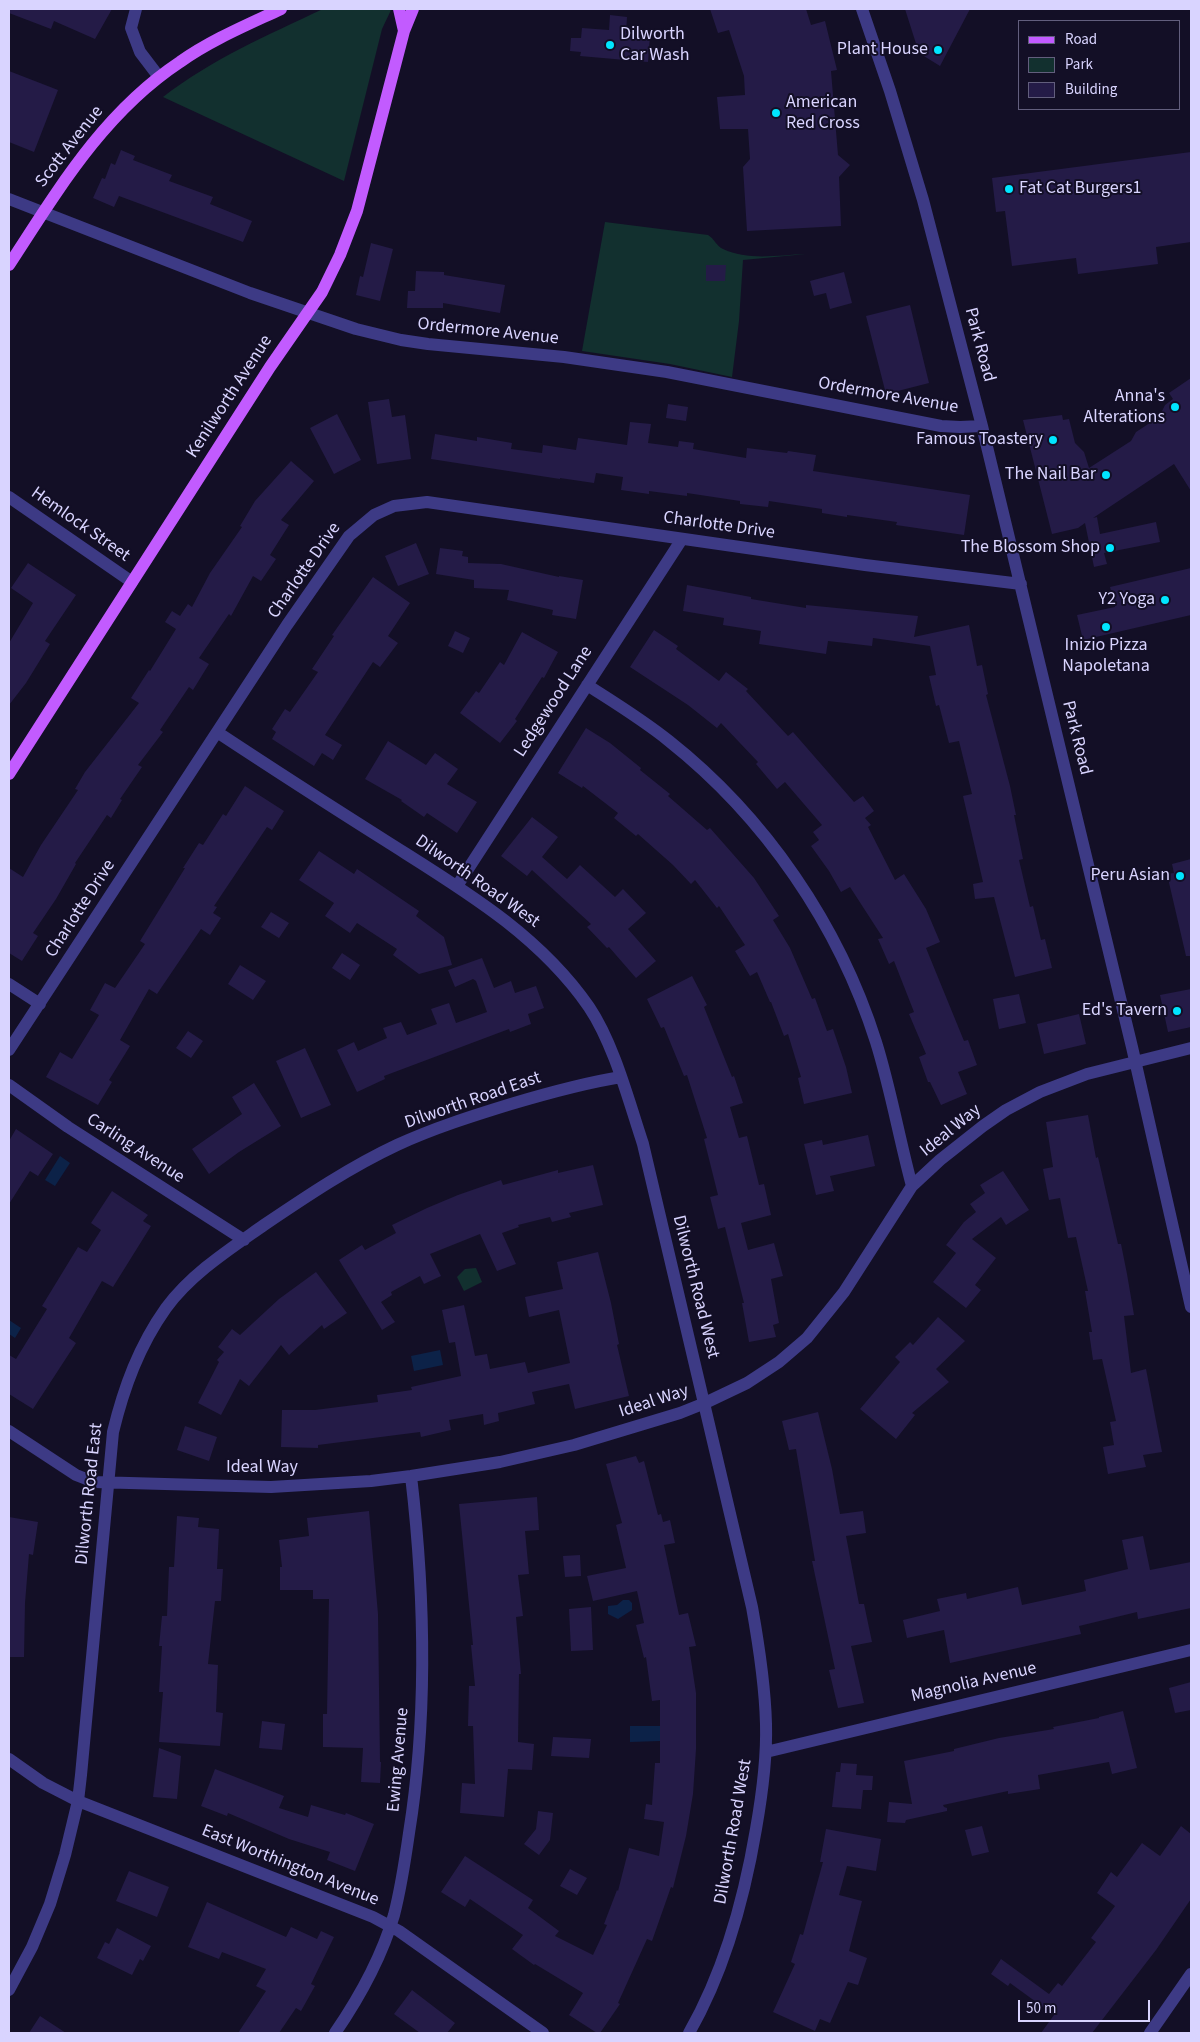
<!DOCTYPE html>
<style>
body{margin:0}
#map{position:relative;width:1200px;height:2042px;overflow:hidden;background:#130f26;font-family:"Source Sans 3",sans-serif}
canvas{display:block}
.frame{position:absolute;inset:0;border:10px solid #d9d4ff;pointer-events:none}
.legend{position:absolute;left:1018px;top:20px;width:162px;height:90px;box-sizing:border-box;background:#130f26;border:1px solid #625e7d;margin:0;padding:6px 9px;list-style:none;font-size:15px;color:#d9d4ff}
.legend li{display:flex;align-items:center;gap:10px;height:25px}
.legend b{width:25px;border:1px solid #625e7d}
.scale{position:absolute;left:1018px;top:2000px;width:132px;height:22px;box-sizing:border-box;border:2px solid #d9d4ff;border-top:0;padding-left:6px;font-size:15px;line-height:18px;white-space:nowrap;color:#d9d4ff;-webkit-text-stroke:4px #130f26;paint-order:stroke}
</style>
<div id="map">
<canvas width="1200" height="2042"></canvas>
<div class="frame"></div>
<ul class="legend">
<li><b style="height:6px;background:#c25bff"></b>Road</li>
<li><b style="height:14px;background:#12302f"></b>Park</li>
<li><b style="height:14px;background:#241b47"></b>Building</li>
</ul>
<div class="scale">50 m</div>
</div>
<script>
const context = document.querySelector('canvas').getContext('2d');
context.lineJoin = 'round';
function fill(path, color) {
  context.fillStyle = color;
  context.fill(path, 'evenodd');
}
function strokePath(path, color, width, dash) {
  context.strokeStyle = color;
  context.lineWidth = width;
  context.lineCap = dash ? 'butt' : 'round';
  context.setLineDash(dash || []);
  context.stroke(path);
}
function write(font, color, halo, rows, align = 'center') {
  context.font = font + ' "Source Sans 3",sans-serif';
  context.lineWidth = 4;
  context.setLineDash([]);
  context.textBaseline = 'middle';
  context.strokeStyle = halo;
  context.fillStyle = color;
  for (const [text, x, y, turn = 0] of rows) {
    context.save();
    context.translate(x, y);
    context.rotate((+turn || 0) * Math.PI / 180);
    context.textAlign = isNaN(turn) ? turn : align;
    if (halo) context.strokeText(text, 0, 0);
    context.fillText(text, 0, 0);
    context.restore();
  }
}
fill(new Path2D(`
 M323 9 391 10 382 29 344 181 163 97C212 59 268 35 323 9Z
 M605 222 708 235C715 239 716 246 723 249 748 261 778 255 806 254L743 260 739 321 732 377 670 364 582 351Z
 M476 1268 482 1282 464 1291 457 1277 465 1269Z`), '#12302f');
fill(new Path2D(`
 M60 1156 70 1163 55 1186 45 1180Z
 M9 1320 21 1328 15 1338 9 1334Z
 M440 1350 443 1365 414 1371 411 1356Z
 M623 1600H629L632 1603V1610L618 1619 608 1614V1606L617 1605Z
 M630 1726H660V1741L630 1742Z`), '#0c2248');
fill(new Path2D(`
 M9 9H112L95 39 54 21 51 29 9 13Z
 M710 9H806L811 25 825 21 837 70 831 71 838 155 850 165 839 177 841 226 747 231 743 167 750 159 748 129H720L717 97 745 95 744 76 729 30 718 33Z
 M905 9H970L940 66 919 53Z
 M610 15 627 17 626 33 650 36 648 62 580 56 581 52 570 51 571 38H581L582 28 609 30Z
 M9 71 58 90 34 152 9 142Z
 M121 150 135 156 133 160 172 175 169 181 213 197 210 204 252 221 243 242 119 196 114 207 93 198 102 178 105 179 111 163 115 165Z
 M1191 152V242L1156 247 1158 264 1078 274 1076 258 1012 266 1005 211 996 212 992 178Z
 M371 243 393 249 380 301 356 295 360 276 363 277Z
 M706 265H726L725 281H706Z
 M416 271 444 272V275L505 285 500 313 443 303V308H407L408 291H415Z
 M844 272 852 303 830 309 826 293 814 296 810 281Z
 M910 305 929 383 886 394 866 316Z
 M1191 378V491L1174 464 1093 518 1097 517 1100 534 1156 522 1160 542 1104 553 1107 564 1094 567 1085 523 1078 528 1052 534 1023 420 1062 415 1063 420 1069 419 1075 443 1084 452 1089 468 1131 441 1136 432 1159 417 1165 405 1173 399 1169 393Z
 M389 399 392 417 405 415 411 459 377 464 368 402Z
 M668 404 688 407 686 421 666 418Z
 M337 414 361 460 334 474 310 428Z
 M630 422 651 424 648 443 678 447 679 441 694 443 693 449 746 458 747 448 787 453 788 451 816 455 813 471 970 495 964 535 896 525 897 522 847 515V517L822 513V509L769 501 768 507 740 504V501L687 493V496L649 491V494L621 490 623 477 596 473 594 483 560 478V479L431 459 435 434 477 441V437L512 443 511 449 542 453 543 445 576 450 578 438 627 445Z
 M291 461 314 481 281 520 289 525 270 555 276 559 261 581 253 576 231 616 229 614 199 658 209 664 193 690 189 687 160 730 163 732 138 765 142 767 120 799 122 800 111 818 107 815 75 863 76 864 56 899 33 933 38 936 22 961 9 953V868L23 877 41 845 78 790 75 789 85 772 139 703 131 698 149 670 150 671 176 629 165 622 172 611 180 616 188 604 192 607 210 573 242 527 240 526 255 501Z
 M416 543 429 574 398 586 385 556Z
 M440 548 463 551 462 556 468 557V563L501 564 559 577V576L583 580 576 619 552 615 553 610 507 600 509 590 474 588V580L436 574Z
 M28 563 76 595 45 641 50 644 26 683 9 705V643L33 603 11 588Z
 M1191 568V615L1083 640 1077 615 1115 607 1110 587Z
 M373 577 410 603 388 636 398 643 380 667 373 662 325 735 342 745 333 760 322 753 314 766 272 739 276 732 272 729 285 709 290 712 318 672 312 669 334 636 332 635Z
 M687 585 751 597V599L806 608V605L918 616 914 637 969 625 977 666 982 665 988 694 986 695 1010 786 1016 815H1014L1023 859 1019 860 1030 907 1033 906 1041 940 1045 939 1052 968 1015 977 994 897 975 899 973 884 983 882 963 796 972 794 959 741 949 743 939 705 936 706 929 676 936 675 930 646 873 638 872 646 828 641 826 654 759 644 761 631 723 625 724 618 683 611Z
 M654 630 678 646 676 649 719 681 726 672 748 689 746 691 788 736 793 732 854 802 863 796 874 811 865 818 871 825 868 827 895 880 904 874 926 909 940 942 926 948 964 1041 968 1040 977 1065 958 1072 967 1094 941 1105 930 1082H928L919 1057 926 1054 909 1014 914 1012 894 961 889 964 878 939 883 938 850 887 841 892 829 871 811 846 819 840 813 832 822 825 785 782 777 789 756 764 758 762 721 723 717 728 688 705 630 667Z
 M455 631 470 638 463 653 448 646Z
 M522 632 558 652 544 678 542 677 515 719 517 721 500 743 460 713 476 691 479 693 500 662 504 665Z
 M586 728 610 743 641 768 640 770 670 794 668 796 707 830 710 828 754 878 779 916 773 920 790 948 812 999 815 998 827 1031 833 1029 846 1067 852 1093 804 1104 798 1078 801 1077 788 1034 784 1036 771 1002H770L757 972 750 976 735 951 745 945 719 906 717 908 695 880 691 884 673 865 638 834 636 836 614 818 618 813 583 786 582 788 558 773Z
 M388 741 426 765 435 753 458 769 447 784 477 802 457 833 427 813 424 817 401 801 402 800 365 779Z
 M245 786 284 811 272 830 267 827 214 906 217 907 213 913 221 918 210 935 201 929 157 994 149 989 120 1040 130 1046 109 1080 112 1082 98 1105 46 1077 60 1052 72 1059 99 1015 90 1010 105 983 115 988 145 944 140 941 185 868H183L199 843 203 845 223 814 226 816Z
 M532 817 558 837 542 857 567 879 580 865 615 897 623 889 646 913 628 929 656 961 636 978 609 947 607 948 587 927 591 924 532 870 527 876 501 856Z
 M319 851 354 874 357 869 419 911 416 916 444 937 452 965 419 974 393 955 397 949 357 923 350 933 325 916 334 903 299 880Z
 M1191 859V956H1186L1167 874 1174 873 1172 864Z
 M271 912 289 923 279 938 261 927Z
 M342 953 360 965 350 980 332 968Z
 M482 958 494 988 511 981 515 993 536 986 544 1008 528 1014 531 1024 510 1032 509 1029 384 1076 385 1079 357 1092 337 1050 354 1042 358 1051 387 1038 383 1028 401 1022 407 1035 437 1024 431 1009 449 1003 456 1023 487 1012 476 981 473 979 455 987 448 970Z
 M240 965 266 981 253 1000 228 984Z
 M692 976 707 1005 704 1007 732 1077 734 1076 743 1103 730 1107 739 1138 747 1136 759 1185 764 1184 771 1215 741 1223 748 1250 774 1243 783 1276 771 1279 779 1323 773 1325 776 1337 749 1342 742 1303H744L725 1227 718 1229 710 1197 718 1195 704 1139 707 1138 687 1075 684 1076 664 1027 661 1028 647 999Z
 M1191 989V1027L1168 1032 1160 995Z
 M1019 994 1026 1023 999 1029 993 999Z
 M1079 1014 1086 1044 1044 1054 1037 1024Z
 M188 1031 203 1041 191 1058 176 1048Z
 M305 1048 331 1105 301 1118 276 1061Z
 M254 1083 281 1126 239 1152 209 1174 192 1149 242 1114 232 1097Z
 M1088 1115 1096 1158 1098 1157 1118 1244H1121L1127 1274 1134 1315 1124 1316 1131 1373 1146 1369 1162 1452 1143 1455 1146 1467 1108 1474 1103 1447 1114 1445 1110 1422 1116 1421 1102 1359 1093 1360 1089 1332H1092L1085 1291H1088L1076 1237 1068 1238 1060 1198 1049 1200 1043 1169 1053 1167 1046 1122Z
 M16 1129 53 1154 38 1176 30 1171 9 1204V1141Z
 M868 1135 875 1166 830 1176 834 1191 816 1195 804 1144 822 1140 823 1145Z
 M593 1165 603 1205 569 1213 571 1217 552 1222 550 1217 518 1225 519 1227 502 1233 516 1264 497 1271 480 1234 430 1254 441 1276 424 1284 420 1276 391 1292 392 1295 381 1302 395 1322 382 1330 339 1260 362 1245 365 1250 396 1233 392 1225 427 1208 458 1195 501 1180 503 1185 558 1170V1173Z
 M1003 1171 1029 1210 1006 1225 1001 1217 972 1239 996 1258 975 1285 981 1290 966 1308 933 1282 956 1253 946 1245 964 1222 976 1212 970 1204 985 1193 980 1185Z
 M112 1191 148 1215 143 1221 151 1226 113 1287 102 1281 69 1338 76 1343 33 1409 9 1394V1355L16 1359 47 1309 42 1306 78 1247 87 1252 101 1230 91 1223Z
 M598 1252 611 1303 619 1344 617 1345 629 1396 575 1409 569 1384 532 1392 535 1404 498 1413 499 1421 484 1425 483 1414 449 1420 451 1430 421 1437 420 1432 318 1445V1448L281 1447 282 1410H315L378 1402 377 1395 412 1390 411 1387 461 1376 455 1342 449 1343 442 1310 464 1305 475 1356 487 1354 490 1369 525 1362 528 1373 570 1363 559 1310 529 1317 525 1297 563 1289 557 1262Z
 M316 1272 347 1313 324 1329 322 1325 289 1355 281 1345 249 1386 240 1379 221 1415 198 1403 219 1362 217 1360 224 1352 218 1347 232 1329 240 1335 279 1299Z
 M938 1317 965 1341 936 1369 949 1382 912 1413 915 1415 896 1439 860 1409 900 1362 895 1357 910 1342 913 1345Z
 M818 1412 832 1469 840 1514 863 1511 866 1533 846 1536 859 1604H864L872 1642 851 1646 864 1703 838 1708 829 1670 835 1669 812 1561H815L796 1449 789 1450 782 1421Z
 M185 1426 217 1437 209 1461 177 1450Z
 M636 1456 639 1463 644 1461 658 1515 661 1514 663 1522 670 1520 675 1543 664 1545 679 1615 688 1613 696 1646 689 1647 696 1693V1749L693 1794 686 1836 673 1888 671 1887 652 1941 647 1939 618 2003 620 2004 600 2033H597L569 2015 583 1993 535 1964 534 1965 512 1949 523 1935 470 1899 465 1907 441 1892 465 1856 533 1900 528 1908 559 1931 555 1936 593 1955 607 1925 604 1924 617 1890 618 1891 629 1848 659 1856 664 1822 644 1819 646 1804 652 1805 655 1763H660V1700L652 1701 646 1657 644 1658 636 1625 644 1623 637 1591 593 1601 587 1576 626 1568 616 1525 622 1523 606 1464Z
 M537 1497 539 1530 525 1531 529 1574 518 1575 523 1616 516 1617 521 1674H519L518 1742 534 1744 532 1770 508 1769 504 1817 460 1813 462 1783 475 1784 473 1726H468L469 1686H475L471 1645H473L459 1504Z
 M369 1511 378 1614 380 1762H381L380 1783 361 1782 363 1748 323 1747V1714H327L329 1599H313V1590H280V1567H282L279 1540 309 1536 307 1518Z
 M177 1516 199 1518 198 1527 219 1529 217 1569H223L221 1601H215L208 1664 218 1665 216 1712 223 1713 220 1746 159 1742 163 1692H159L162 1646H159L162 1616H167L169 1567H174Z
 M9 1517 38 1522 33 1555 29 1554 25 1603 24 1657H9Z
 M1143 1536 1150 1570 1191 1562V1608L1138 1619 1137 1612 1079 1626 1081 1634 950 1663 944 1630 907 1638 903 1620 940 1611 937 1599 966 1593 967 1599 1018 1587 1022 1605 1086 1591 1084 1580 1128 1569 1122 1540Z
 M580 1555 581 1576 565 1577 563 1556Z
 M591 1607 593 1650 571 1651 569 1609Z
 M1191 1682V1710L1175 1713 1169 1688Z
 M1123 1711 1137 1768 1112 1774 1109 1762 1038 1775 1040 1789 1008 1794V1791L943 1805 944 1807 947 1808V1811L906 1820 905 1823 887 1822 889 1802 912 1804 904 1761 954 1751V1749L999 1738 1054 1729 1053 1727 1099 1718V1717Z
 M262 1721 285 1724 282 1750 259 1748Z
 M553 1737 591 1739 589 1758 551 1756Z
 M159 1748 181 1756 177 1799 153 1797Z
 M841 1763 857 1764 856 1775 873 1776 872 1790H863L861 1809 832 1807 836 1772H840Z
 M215 1769 284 1796 279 1808 308 1817 311 1805 345 1815 346 1813 374 1824 355 1871 327 1860 330 1852 289 1839 228 1813 227 1816 201 1806Z
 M538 1811 553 1813 550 1840 539 1855 524 1844 536 1829Z
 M982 1826 989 1852 972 1856 965 1830Z
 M1181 1826 1191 1834V1899L1156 1950 1092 2033H1041L1054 2015 1010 1983 1008 1986 991 1974 1001 1959 1049 1994 1058 1983 1062 1986 1096 1942 1091 1938 1115 1906 1097 1893 1111 1872 1117 1877 1142 1843 1160 1856Z
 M826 1829 881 1839 876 1871 847 1866 839 1895 862 1901 849 1951 867 1958 858 1985 848 1982 830 2023 820 2019 815 2031 773 2012 795 1964 791 1962 800 1934 803 1935 823 1862H820Z
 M570 1869 587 1878 577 1895 560 1886Z
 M129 1871 169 1887 157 1917 116 1901Z
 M207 1902 286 1937 291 1927 317 1939 321 1931 334 1937 311 1984 315 1986 301 2011 296 2008 279 2033H238L266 1991 256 1986 266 1969 222 1952 219 1959 188 1947Z
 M117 1928 151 1946 143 1961 140 1959 132 1975 97 1958 105 1942 109 1944Z
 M412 1990 455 2023 447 2033H420L394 2014Z
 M40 2016 66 2033H29Z`), '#241b47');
strokePath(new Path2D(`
 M136 9 131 28 140 52 159 77
 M862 9 890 91 923 200 982 426 1132 1047 1191 1307
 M9 199 250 293 356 329 401 340 428 344 564 357 667 372 941 426 960 427 982 426
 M9 497 132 582
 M587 685C615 703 643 720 669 741 765 817 839 925 876 1042 891 1090 899 1138 912 1186
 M217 732C273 769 329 805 386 841 460 888 538 933 589 1007 614 1044 629 1102 643 1144L752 1607C759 1646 765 1684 766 1724 767 1759 762 1795 756 1829 744 1900 725 1970 689 2033
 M457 886 682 539
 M9 984 40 1004
 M9 1050 287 625 349 536 374 515 394 506 427 502 865 565 1021 584
 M9 1085 68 1127 244 1240
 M9 1431 76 1475 94 1482 271 1487 371 1481 411 1476 500 1462 574 1445 680 1413 705 1403 747 1383 779 1362 807 1338 844 1292 912 1186 940 1160 983 1126 1006 1110 1040 1092 1087 1074 1191 1048
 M766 1752 1191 1650
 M9 1759 43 1783 78 1801 373 1917 399 1931 543 2033
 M9 1990 32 1947 50 1904 65 1855 78 1801 81 1775 113 1432C124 1387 139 1346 166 1308 192 1273 230 1249 264 1225 307 1196 350 1167 397 1145 434 1128 472 1116 511 1104 548 1093 584 1083 621 1077
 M335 2033C359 1998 382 1956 394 1915 401 1888 405 1861 409 1833 428 1715 425 1595 411 1476
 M1150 2033 1191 1974`), '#3d3a85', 12);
strokePath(new Path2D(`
 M399 9 404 31
 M9 265C58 190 103 113 180 62 211 40 247 25 281 9
 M9 774 270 367 322 292 340 255 357 211 404 31 413 9`), '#c25bff', 12);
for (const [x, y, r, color] of [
 [610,45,5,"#00e5ff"],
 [938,50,5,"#00e5ff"],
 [776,113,5,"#00e5ff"],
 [1009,189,5,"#00e5ff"],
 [1175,407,5,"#00e5ff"],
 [1053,440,5,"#00e5ff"],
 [1106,475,5,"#00e5ff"],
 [1110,548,5,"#00e5ff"],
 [1165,600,5,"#00e5ff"],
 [1106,627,5,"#00e5ff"],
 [1180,876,5,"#00e5ff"],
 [1177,1011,5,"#00e5ff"]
]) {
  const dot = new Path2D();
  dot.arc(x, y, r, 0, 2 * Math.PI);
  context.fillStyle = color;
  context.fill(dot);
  strokePath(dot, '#130f26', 2);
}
write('18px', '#d9d4ff', '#130f26', [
 ["Dilworth",620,35,"left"],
 ["Car Wash",620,56,"left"],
 ["Plant House",928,50],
 ["American",786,103,"left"],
 ["Red Cross",786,124,"left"],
 ["Fat Cat Burgers1",1019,189,"left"],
 ["Anna's",1165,397],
 ["Alterations",1165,418],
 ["Famous Toastery",1043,440],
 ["The Nail Bar",1096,475],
 ["The Blossom Shop",1100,548],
 ["Y2 Yoga",1155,600],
 ["Inizio Pizza",1106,646,"center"],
 ["Napoletana",1106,667,"center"],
 ["Peru Asian",1170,876],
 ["Ed's Tavern",1167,1011]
], 'right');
write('18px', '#d9d4ff', '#130f26', [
 ["Scott Avenue",70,147,-52],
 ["Ordermore Avenue",488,332,6],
 ["Park Road",979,345,75],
 ["Ordermore Avenue",888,396,10],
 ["Kenilworth Avenue",230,397,-57],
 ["Hemlock Street",80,525,35],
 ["Charlotte Drive",719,526,8],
 ["Charlotte Drive",305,571,-55],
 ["Ledgewood Lane",554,702,-57],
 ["Park Road",1076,738,76],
 ["Dilworth Road West",477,882,35],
 ["Charlotte Drive",81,909,-57],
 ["Dilworth Road East",473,1101,-19],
 ["Ideal Way",951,1131,-39],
 ["Carling Avenue",135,1149,33],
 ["Dilworth Road West",695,1287,76],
 ["Ideal Way",654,1402,-18],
 ["Ideal Way",262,1468],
 ["Dilworth Road East",90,1494,-84],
 ["Magnolia Avenue",974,1683,-13],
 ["Ewing Avenue",399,1760,-85],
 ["Dilworth Road West",734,1832,-80],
 ["East Worthington Avenue",290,1866,22]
]);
</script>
